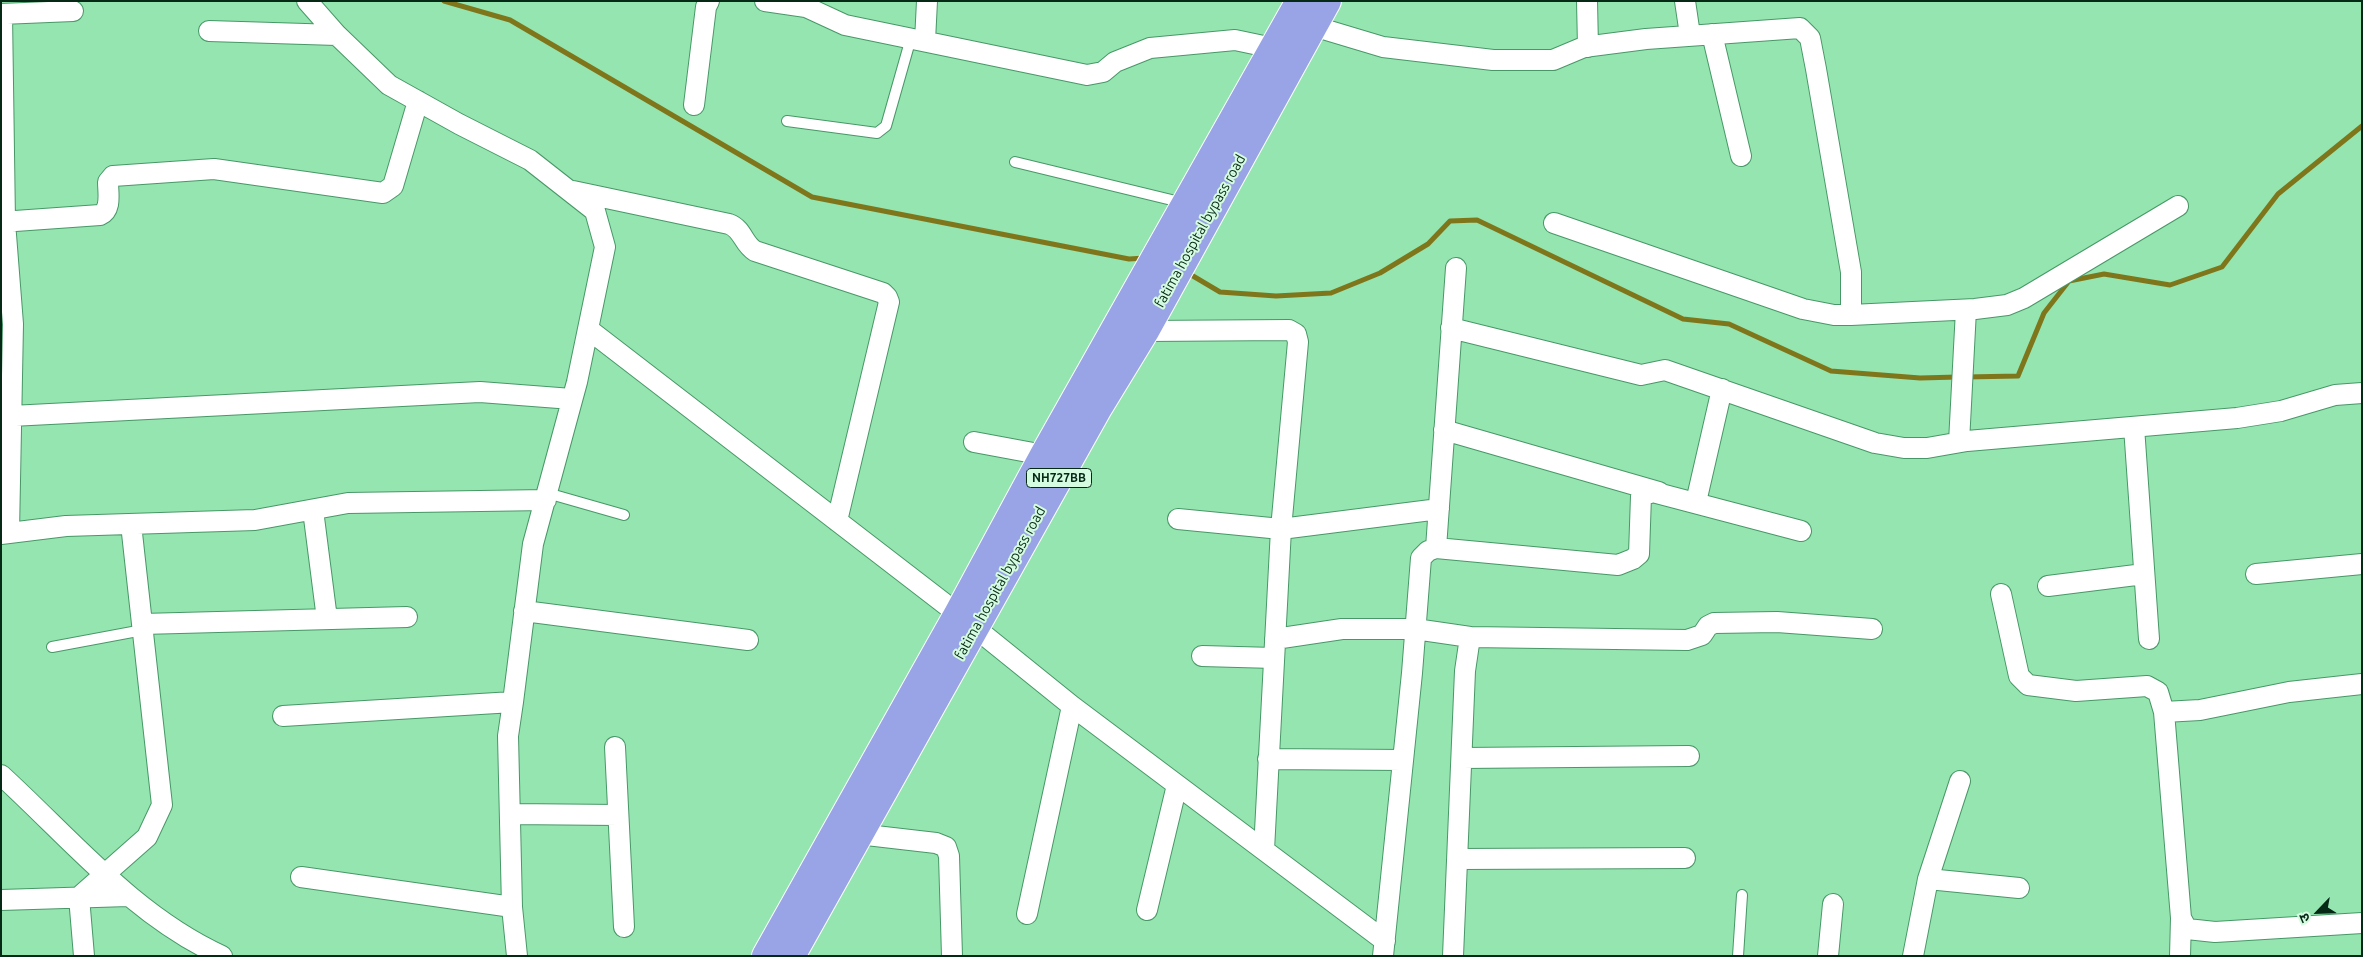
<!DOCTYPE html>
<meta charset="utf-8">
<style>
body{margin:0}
#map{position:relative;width:2363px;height:957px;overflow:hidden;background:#94e5b0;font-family:Ubuntu,"Noto Sans Devanagari",sans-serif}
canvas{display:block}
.frame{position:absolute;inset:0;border:2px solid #062916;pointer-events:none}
.north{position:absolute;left:2293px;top:887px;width:50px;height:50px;-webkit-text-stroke:4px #d5fce0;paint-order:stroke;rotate:246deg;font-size:14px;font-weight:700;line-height:20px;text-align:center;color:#062916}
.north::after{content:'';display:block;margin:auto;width:18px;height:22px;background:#062916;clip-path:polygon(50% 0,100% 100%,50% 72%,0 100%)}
</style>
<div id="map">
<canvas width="2363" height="957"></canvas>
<div class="frame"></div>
<div class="north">उ</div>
</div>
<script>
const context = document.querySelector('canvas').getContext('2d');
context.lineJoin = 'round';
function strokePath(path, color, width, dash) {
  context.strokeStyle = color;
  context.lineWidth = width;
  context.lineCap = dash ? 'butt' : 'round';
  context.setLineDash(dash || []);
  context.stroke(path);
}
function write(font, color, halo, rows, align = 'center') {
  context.font = font + ' Ubuntu,sans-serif';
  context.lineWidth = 4;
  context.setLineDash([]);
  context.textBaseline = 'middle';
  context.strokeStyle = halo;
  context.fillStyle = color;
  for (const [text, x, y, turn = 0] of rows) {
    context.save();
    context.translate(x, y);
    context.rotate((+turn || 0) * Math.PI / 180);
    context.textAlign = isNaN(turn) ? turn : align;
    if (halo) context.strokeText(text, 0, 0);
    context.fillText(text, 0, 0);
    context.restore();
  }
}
strokePath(new Path2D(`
 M444 1 510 20 812 197 1129 259 1145 258
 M1193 276 1220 292 1276 296 1331 293 1380 273 1428 244 1450 221 1477 220 1683 319 1729 324 1831 371 1920 378 1958 377
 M1966 377 2018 376 2044 313 2069 281 2104 274 2170 285 2222 267 2278 194 2362 126`), '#7f761b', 5);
const service = new Path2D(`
 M787 121 877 133 886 126 911 38
 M1015 162 1184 203
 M547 493 624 515
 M52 647 143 630
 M1738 956 1742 895`);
const minor = new Path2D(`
 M307 1 337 35 389 85 459 124 530 160 595 211 605 247 577 382 533 544 513 702 508 736 512 907 517 956
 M765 1 806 7 845 25 1087 75 1103 72 1115 62 1150 48 1235 40 1273 48
 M1587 1 1588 47
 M1685 1 1690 35
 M1 14 73 11
 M2 14 5 222 13 324 9 533
 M1303 20 1313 26 1383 47 1493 60H1553L1584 47 1646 39 1800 28 1810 38 1816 69 1851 272V315
 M209 31 337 35
 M1712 34 1741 156
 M925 41 927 1
 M694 105 706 7 709 1
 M573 191 729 224C743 229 743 244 755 251L883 293 887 297 889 302 837 521
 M1 222 100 215C112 210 108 193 108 182L113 176 214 169 383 193 393 186 418 101
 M1554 223 1803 309 1834 315H1851L1975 309 2007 305 2024 298 2178 206
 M1451 328 1641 375 1665 370 1875 443 1904 448H1927L1967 441 2237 418 2281 411 2335 395 2362 393
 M588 329 958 614 1072 706 1385 941
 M1145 331 1289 330 1296 334 1298 342 1281 529 1178 519
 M11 416 480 392 572 399
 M2134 427 2149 639
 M1444 430 1659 492
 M974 442 1044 455
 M1959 442 1966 310
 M1696 502 1722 389
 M313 510 327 619
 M1 534 66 526 255 520 348 503 546 500
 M1436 548 1456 268
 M2256 574 2362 564
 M2048 586 2144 574
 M2001 594 2019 676 2028 685 2076 691 2147 686 2158 692 2164 712
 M524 611 748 640
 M142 624 407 617
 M1275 639 1342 629H1415L1470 637
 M1202 656 1274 658
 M2362 684 2289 692 2200 710 2164 712 2181 918 2187 929 2215 932 2362 923
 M283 716 513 702
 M615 747 624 927
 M1462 758 1689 756
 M1268 759 1403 760
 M1 775C71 839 134 916 222 956
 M510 814 618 815
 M858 834 936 843 946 847 949 856 952 956
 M1264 850 1281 529 1439 509
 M1458 859 1685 858
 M301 877 512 907
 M1928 879 2019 888
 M1 900 128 896
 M1147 910 1177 785
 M1027 914 1072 706
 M84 956 79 897 147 837 162 805 131 524
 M1383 956 1412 673 1421 558 1428 551 1436 548 1618 565 1633 559 1639 554 1641 496 1653 492 1801 531
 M1453 956 1465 671 1470 637 1687 640 1702 635 1708 626 1714 623 1777 622 1872 629
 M1828 956 1833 904
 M1913 956 1928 879 1960 781
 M2180 956 2181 918`);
const trunk = new Path2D(`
 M766 956 958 614 1044 455 1300 1
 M791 956 1098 408 1145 331 1327 1`);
strokePath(service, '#489867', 12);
strokePath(minor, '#489867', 22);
strokePath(trunk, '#fff', 30);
strokePath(service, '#fff', 10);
strokePath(minor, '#fff', 20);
strokePath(trunk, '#98a4e6', 28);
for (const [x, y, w] of [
 [1059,478,65]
]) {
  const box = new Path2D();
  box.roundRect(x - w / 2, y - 9.5, w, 19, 4);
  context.fillStyle = '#d5fce0';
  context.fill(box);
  strokePath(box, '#062916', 1);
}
write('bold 12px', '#062916', null, [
 ["NH727BB",1059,478]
]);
write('14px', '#062916', '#d5fce0', [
 ["fatima hospital bypass road",1200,231,-61],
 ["fatima hospital bypass road",1000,583,-61]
]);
</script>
